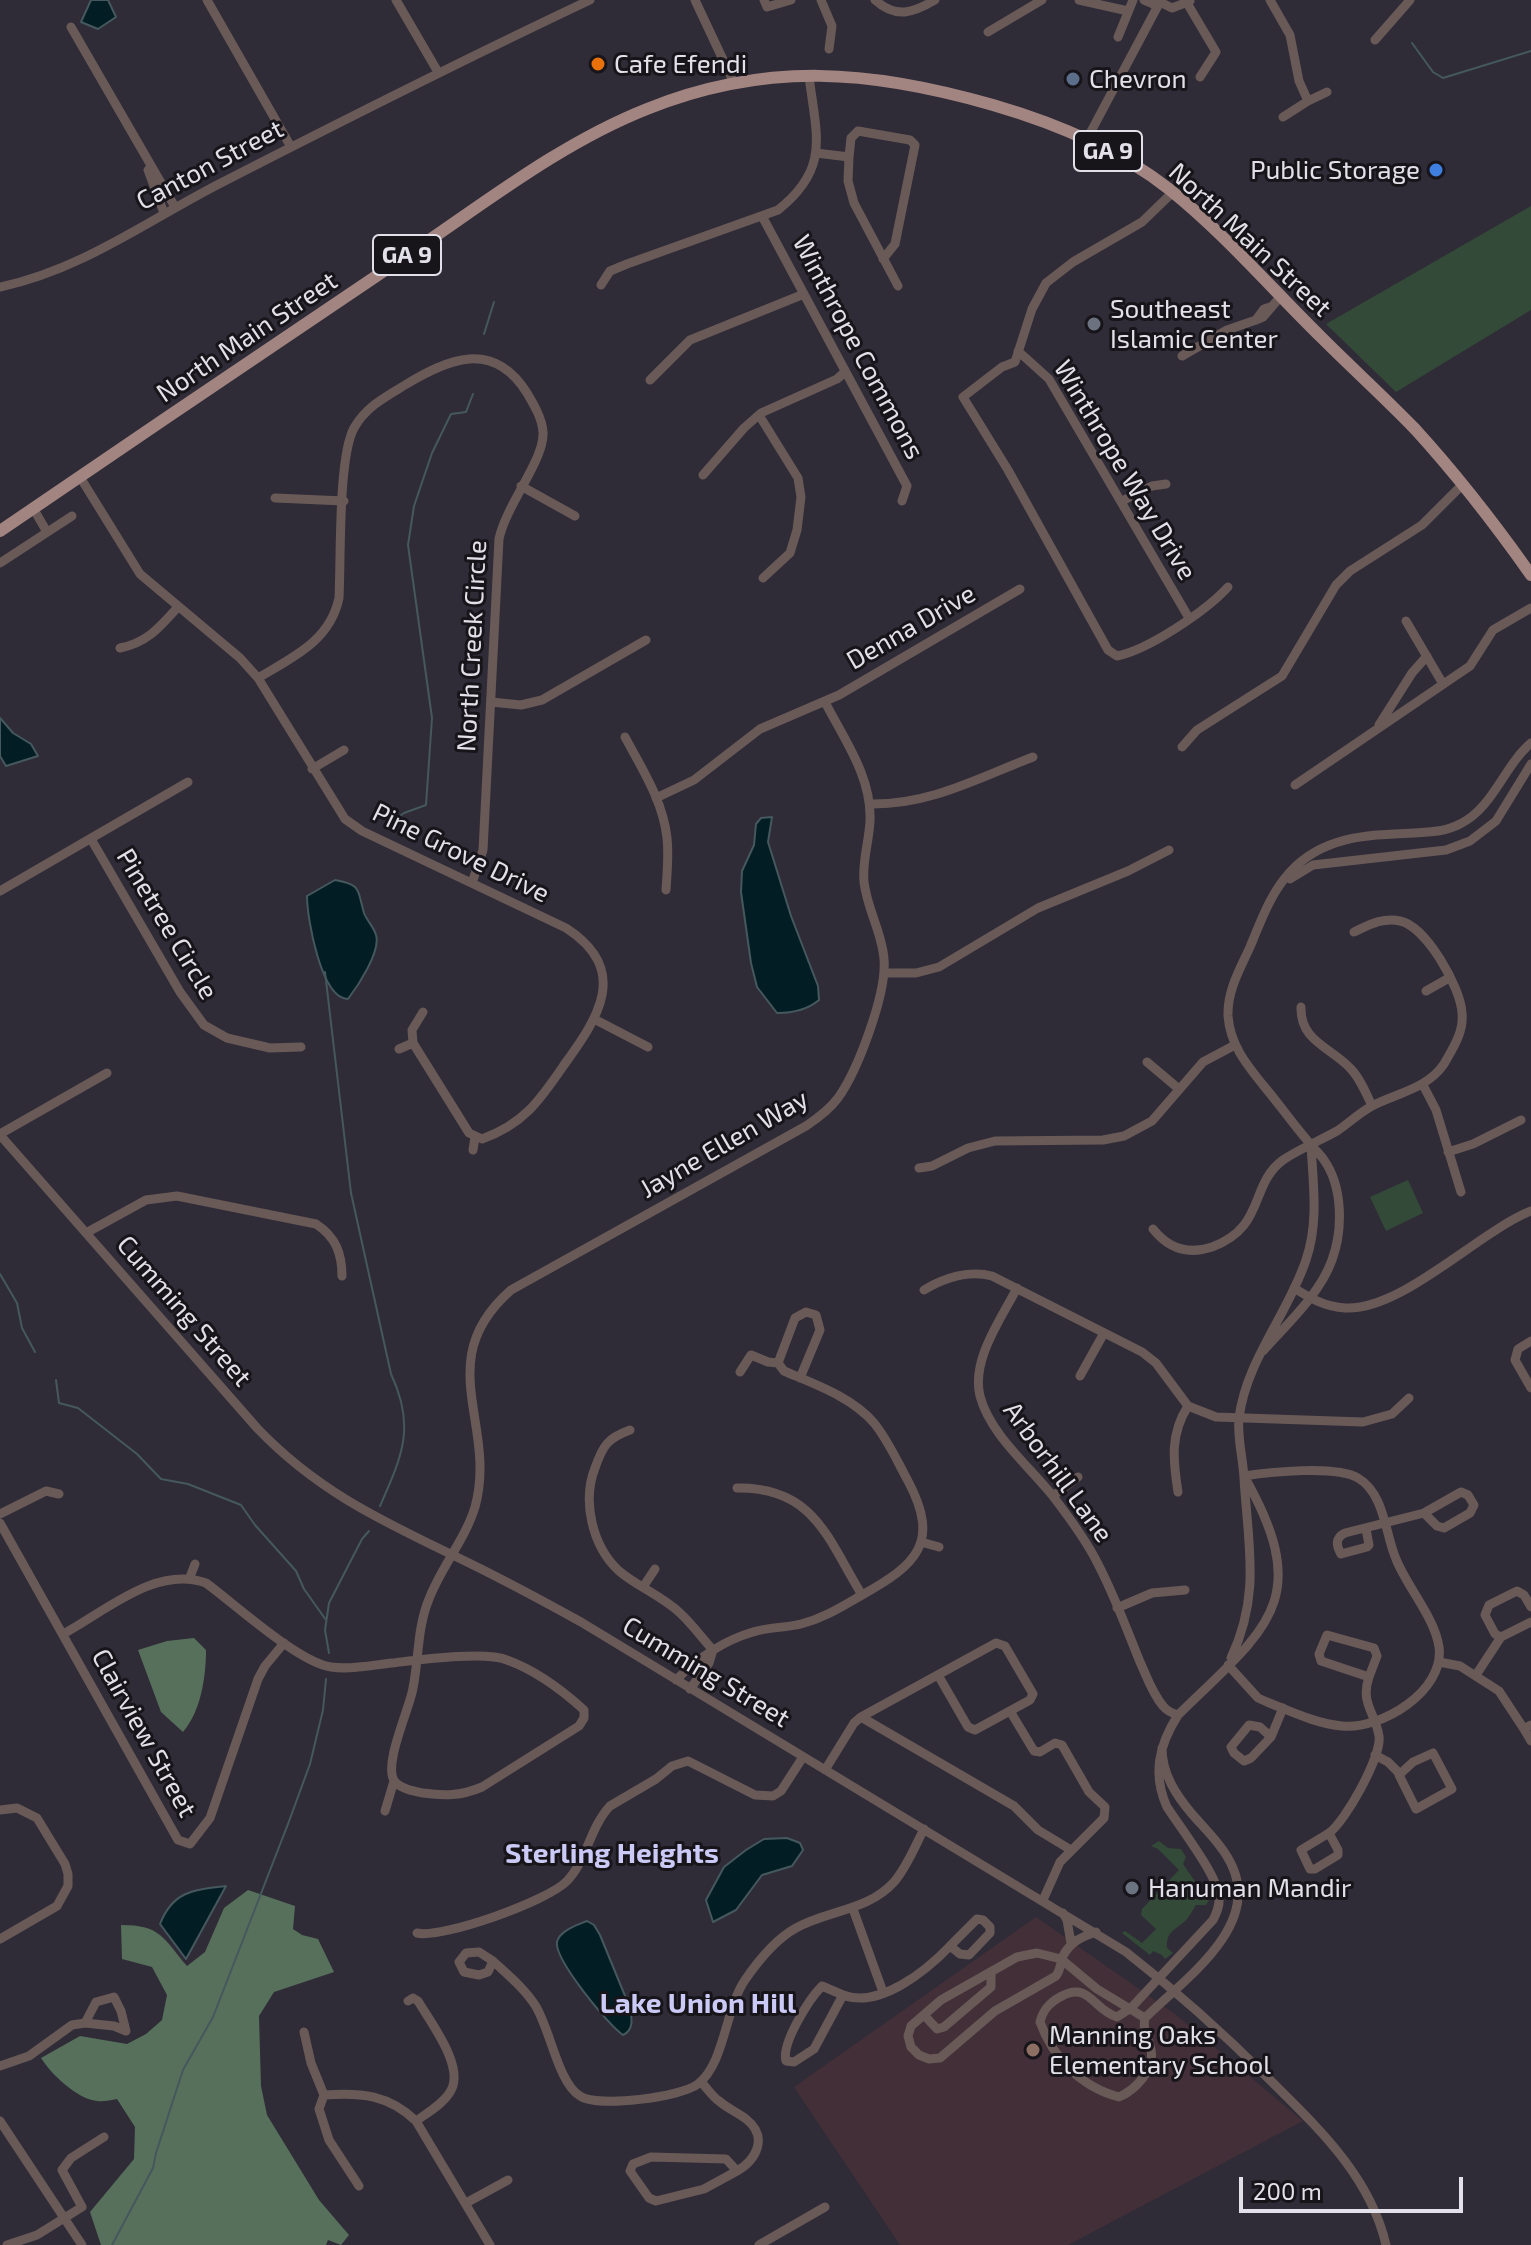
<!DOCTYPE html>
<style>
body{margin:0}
#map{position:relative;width:1531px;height:2245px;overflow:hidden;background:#2f2c37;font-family:"Exo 2",sans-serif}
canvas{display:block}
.scale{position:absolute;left:1239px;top:2177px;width:224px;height:36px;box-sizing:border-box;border:4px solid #e2e0e8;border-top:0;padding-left:10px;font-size:24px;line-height:28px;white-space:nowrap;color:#e2e0e8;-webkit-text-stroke:6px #17151a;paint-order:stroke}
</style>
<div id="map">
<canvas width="1531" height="2245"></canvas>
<div class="scale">200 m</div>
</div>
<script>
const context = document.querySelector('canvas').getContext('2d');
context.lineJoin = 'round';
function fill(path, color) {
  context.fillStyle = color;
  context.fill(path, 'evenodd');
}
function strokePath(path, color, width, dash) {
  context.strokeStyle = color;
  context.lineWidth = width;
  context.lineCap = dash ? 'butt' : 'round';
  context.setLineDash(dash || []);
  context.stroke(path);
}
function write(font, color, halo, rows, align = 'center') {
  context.font = font + ' "Exo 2",sans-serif';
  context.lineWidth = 6;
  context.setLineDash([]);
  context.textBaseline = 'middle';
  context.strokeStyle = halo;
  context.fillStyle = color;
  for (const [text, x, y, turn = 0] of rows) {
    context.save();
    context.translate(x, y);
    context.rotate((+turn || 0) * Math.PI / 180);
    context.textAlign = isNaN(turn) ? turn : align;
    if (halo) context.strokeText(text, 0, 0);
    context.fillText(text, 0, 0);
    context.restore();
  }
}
fill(new Path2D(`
 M1036 1917 1175 2014 1303 2121 1068 2245H900L794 2087Z`), '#422f38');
fill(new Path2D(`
 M1531 206V310L1396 392 1326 324Z
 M1408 1180 1423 1213 1386 1231 1370 1197Z
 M1159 1841 1168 1848 1181 1849 1186 1857 1183 1864 1201 1890 1208 1892 1209 1900 1206 1905H1196C1192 1911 1189 1918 1184 1922 1173 1931 1166 1933 1167 1948L1173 1953 1165 1959 1162 1955 1153 1951 1150 1955 1122 1933 1125 1931 1142 1943 1156 1929 1141 1915 1142 1909 1179 1870 1158 1849 1151 1846Z`), '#334a38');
fill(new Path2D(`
 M194 1638 206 1650C206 1677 201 1711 183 1732L161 1712 138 1650 167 1641Z
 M248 1890 295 1906 293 1929 302 1935 318 1939 334 1972 274 1992 259 2016 261 2086 267 2115 319 2200 349 2235 341 2245 328 2240 326 2245H101L90 2212 134 2159 135 2127 117 2099C111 2100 103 2102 97 2101 77 2099 51 2074 41 2058L80 2036 127 2044 146 2034 162 2020 167 1995 152 1967 122 1959 121 1925C161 1925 163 1938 187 1966L205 1952 224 1908Z`), '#56705b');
const water = new Path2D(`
 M91 0H108L116 17 98 29 81 22Z
 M0 718 13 733 31 744 38 756 6 766 0 756Z
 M772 817 768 842 791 916 818 986 819 1000C807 1010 792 1013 777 1013L757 987 751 963 741 892 742 871 754 845 756 824 761 818Z
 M335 880C362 885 357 889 364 913 367 921 374 927 376 935 381 951 358 986 348 999 321 999 307 918 307 896Z
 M787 1838 800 1843 803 1850 792 1866 762 1875 736 1910 713 1922 706 1900 724 1867 746 1850 764 1839Z
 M226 1886 186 1959 160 1924C173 1891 193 1890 226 1886Z
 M587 1921 594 1925 600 1935 630 2008C632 2019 634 2030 623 2035 608 2025 554 1959 557 1942 559 1931 577 1925 587 1921Z`);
fill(water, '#021d23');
strokePath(water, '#45585e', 2);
strokePath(new Path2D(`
 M1412 43 1433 72 1443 78 1531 51
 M484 334 494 302
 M393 821 404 813 426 805 432 718 408 545 414 506 432 453 451 414 466 412 473 394
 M325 972 351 1193 391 1374C416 1427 402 1456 380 1506
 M0 1274 17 1303 22 1328 35 1352
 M56 1380 59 1403 78 1408 137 1454 161 1479 188 1484 241 1505 255 1525 296 1571 304 1589 326 1620
 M329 1653 325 1630 329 1603 362 1539 369 1531
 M112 2245 153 2168 156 2153 183 2070 213 2017 288 1824 310 1764 323 1710 326 1679`), '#45585e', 2);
strokePath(new Path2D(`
 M207 0 291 147
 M396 0 438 72
 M695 0 734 83
 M764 0 767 7 791 0
 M821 0 832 26 829 49
 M875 0C896 19 913 13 935 0
 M1079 0 1128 11
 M1144 0 1158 6
 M1270 0 1290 35 1299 81 1308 101 1327 92
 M1160 2 1172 8 1190 1
 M1187 3 1216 52 1200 77
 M71 27 175 207
 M988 32 1042 0
 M1118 37 1133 0
 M1375 40 1410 0
 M1283 117 1308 101
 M1087 139 1161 0
 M816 153 849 157 848 181 854 203 898 286
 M849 157 851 138 858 131 910 140 915 145 895 244 883 259
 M148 170 164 213
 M1173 192 1142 222 1073 262 1046 283 1032 309 1015 362 1002 367 963 397 1008 470 1108 650 1117 656C1148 650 1206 611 1228 587
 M762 216 907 486 902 501
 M601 285 610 271 627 264 778 210C831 168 816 135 809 76
 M0 287C81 270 147 221 219 184 342 121 465 59 590 0
 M1270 307 1264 309 1256 320 1263 317 1281 296
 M1018 351 1049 379 1189 618
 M1182 356 1227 330 1256 320
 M650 380 690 340 804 294
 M759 415 798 478 801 497 797 530 790 553 763 578
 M703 475 744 428 761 413 837 379 845 372
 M80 477 140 574 240 658 258 678 345 819 362 831 566 928C631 970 598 1018 564 1065 540 1100 524 1124 482 1139L469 1133 413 1043 412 1030 423 1012
 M521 486 575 516
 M275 498 344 501
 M1122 501 1152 486 1166 484
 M33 508 47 532
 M0 563 72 516
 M1406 621 1443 684
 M120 648C147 643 160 627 178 607
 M258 678C293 657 330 641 339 598 341 560 338 457 354 428 366 407 385 397 405 385 448 359 493 339 527 393 534 405 542 418 543 432 545 459 506 505 499 539L483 850 472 883
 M491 702 521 705 542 700 646 640
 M1379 725 1412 673 1427 656
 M625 737C642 769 663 801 667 838 669 855 667 873 666 890
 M1182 747 1197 730 1282 676 1336 585 1350 571 1422 525 1463 484
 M312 769 344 750
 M1295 785 1470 666 1493 630 1531 608
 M656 798 694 780 760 729 839 695 1020 589
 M870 804C930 805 978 778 1033 757
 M91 839 180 992 204 1025 227 1038 270 1048 301 1047
 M1290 879 1313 865 1446 850 1470 841 1496 821 1531 764
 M0 891 188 782
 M884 973H916L939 967 1038 908 1128 871 1169 850
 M1426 991 1449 978
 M1301 1007C1300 1041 1330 1047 1350 1068 1360 1078 1366 1093 1372 1106
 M596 1020 648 1047
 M399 1049 413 1043
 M1147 1062 1179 1089
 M1423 1085 1436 1110 1461 1192
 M0 1134 107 1073
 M0 1135 257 1428C320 1494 387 1523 467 1562 506 1581 543 1601 581 1622L1126 1952C1176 1991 1223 2033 1268 2078 1316 2126 1370 2175 1386 2245
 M473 1150 475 1137
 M1448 1152 1473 1144 1521 1120
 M919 1168 932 1166 968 1148 995 1141 1103 1140 1124 1136 1152 1121 1203 1062 1235 1045
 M1153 1229C1168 1248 1188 1255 1212 1247 1266 1227 1249 1185 1283 1160 1299 1149 1319 1141 1337 1131 1349 1123 1359 1113 1372 1106 1397 1093 1427 1089 1444 1064 1453 1048 1464 1032 1462 1013 1461 988 1426 926 1400 921 1383 917 1369 925 1354 932
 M86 1233 146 1200 177 1196 316 1224C336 1237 342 1254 342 1276
 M1017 1288C1001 1319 971 1360 980 1396 990 1434 1028 1465 1052 1495 1069 1517 1087 1541 1099 1566 1115 1597 1127 1630 1140 1662 1147 1677 1152 1693 1163 1706 1167 1711 1171 1713 1178 1715
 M1294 1288C1310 1298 1325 1307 1345 1308 1402 1311 1478 1232 1531 1211
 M924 1290C944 1278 969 1270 992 1276L1142 1352 1156 1363 1188 1406 1216 1417 1363 1422 1392 1414 1409 1398
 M1531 1341 1518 1349 1515 1360 1531 1388
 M1263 1351C1287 1324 1320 1294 1332 1260 1343 1230 1343 1187 1324 1160 1321 1155 1316 1151 1312 1146 1295 1127 1280 1105 1263 1085 1246 1064 1230 1044 1228 1016 1227 991 1240 969 1250 947 1261 921 1270 894 1290 872 1323 836 1367 835 1413 833 1429 832 1445 832 1460 824 1493 808 1504 766 1531 743
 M778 1363 795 1318 806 1312 816 1315 820 1330 800 1378
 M1080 1376 1104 1333
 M630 1430C608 1438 603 1445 595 1468 582 1501 592 1546 619 1571 638 1587 662 1596 680 1613 692 1624 702 1638 713 1650
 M737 1488C815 1487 828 1540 862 1595
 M1178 1492C1173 1460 1170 1434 1188 1406
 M1461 1492 1468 1495 1474 1505 1470 1513 1444 1528 1437 1526 1424 1513Z
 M1053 1496 1078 1477
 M0 1514 46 1491 59 1494
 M0 1523 178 1840 190 1844 210 1818 258 1679 265 1666 284 1643
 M1366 1529 1369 1545 1367 1547 1341 1554C1336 1545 1335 1538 1345 1533L1424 1513
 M921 1542 939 1547
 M190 1577 195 1564
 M643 1587 655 1569
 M1531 1607 1524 1595 1517 1591 1489 1605 1485 1615 1495 1634 1501 1637 1531 1622
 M1117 1608 1152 1593 1185 1590
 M63 1634C106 1611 156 1565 206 1583 236 1605 298 1662 331 1667 351 1670 373 1665 392 1663 419 1660 484 1651 507 1660 535 1670 562 1690 584 1710V1718L579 1726 482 1787C461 1796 444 1796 423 1793 413 1791 402 1789 395 1782 382 1766 410 1708 413 1688 419 1658 417 1628 429 1599 441 1567 465 1540 475 1507 498 1424 430 1361 511 1290L806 1126C818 1118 829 1110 838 1098 858 1070 887 993 884 959 882 932 867 909 864 882 862 861 869 842 870 821 872 777 844 739 825 702
 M1327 1635 1374 1648 1377 1656 1369 1677 1321 1661 1319 1654Z
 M1231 1658C1261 1594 1248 1546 1244 1478 1243 1458 1237 1438 1239 1418 1246 1361 1288 1314 1306 1260 1319 1222 1313 1184 1311 1145
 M1439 1662 1460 1666 1499 1691 1524 1729
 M1228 1665 1258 1698 1267 1702C1290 1711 1317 1724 1342 1726 1381 1730 1445 1691 1439 1647 1435 1618 1407 1587 1396 1559 1385 1534 1385 1494 1358 1478 1336 1465 1270 1472 1244 1476
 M1476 1675 1501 1637
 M676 1680C698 1658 722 1641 753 1632 768 1627 785 1628 801 1624 824 1618 841 1607 862 1595 916 1565 941 1543 908 1481 897 1461 888 1440 874 1423 852 1397 814 1384 784 1371L778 1363 768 1362 751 1355 740 1372
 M690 1689 709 1663 713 1650
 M1010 1711 1034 1751 1040 1752 1055 1743 1062 1745 1089 1792 1105 1807 1104 1818 1060 1862 1043 1900
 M861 1717 1014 1806 1038 1830 1071 1850
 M1249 1725 1260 1727 1271 1737 1251 1758 1244 1761 1234 1753 1231 1747Z
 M1531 1725 1524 1729 1531 1741
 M1271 1737 1283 1708
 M1162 1748C1162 1774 1176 1795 1192 1814 1206 1830 1225 1848 1233 1868 1259 1929 1182 1981 1145 2018 1142 2031 1149 2038 1151 2050 1155 2070 1135 2090 1119 2097 1081 2087 1053 2058 1040 2022 1043 2010 1049 2003 1060 1997 1089 1980 1093 2010 1117 2017L1131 2008 1213 1920C1217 1912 1220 1905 1219 1896 1217 1875 1180 1827 1167 1807 1152 1774 1159 1745 1178 1715 1267 1628 1315 1601 1244 1476
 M1433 1753 1452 1789 1416 1809 1399 1775 1413 1762Z
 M1375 1755 1388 1762 1399 1773
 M825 1770 854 1723 861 1717 996 1643 1005 1646 1033 1694 1030 1700 975 1730 968 1727 938 1675
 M0 1810 17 1808 37 1818 65 1864 68 1874V1886L57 1906 0 1939
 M385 1811 394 1781
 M1329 1833C1345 1822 1382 1756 1379 1736 1375 1712 1360 1703 1369 1677
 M1329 1833 1338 1850V1855L1315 1869H1310L1301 1850Z
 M853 1909 883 1992
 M1063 1913 1067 1920 1071 1943
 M977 1919 983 1920 990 1927V1933L969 1955 960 1954 950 1946Z
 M1096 1932C1081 1937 1070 1942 1063 1956 1060 1964 1061 1969 1056 1976L995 2011 940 2058 929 2059 919 2055 911 2047 908 2036 911 2026 941 2000 1017 1957 1037 1953 1061 1959 1097 1989 1145 2018
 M417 1933C442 1939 548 1901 567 1881 587 1860 590 1827 610 1806L656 1779 672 1766 688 1761 755 1795 773 1796 781 1791 803 1757
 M479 1952 493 1961 488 1972 479 1975 464 1972 459 1962 466 1953Z
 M493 1961C508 1975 524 1988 535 2005 550 2028 558 2083 580 2096 599 2108 681 2097 698 2084 725 2063 725 2009 745 1980 758 1961 776 1939 796 1928 828 1910 868 1911 894 1882 907 1867 915 1846 924 1829
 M822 1986 843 1995 814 2049 794 2062 786 2061C781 2044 809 1999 822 1986Z
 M843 1995C880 2009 927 1970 950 1946
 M408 2001 413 1998 418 2001C431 2023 466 2068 450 2092 443 2104 427 2113 416 2121
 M924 2015 937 2029 944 2027 991 1987V1972
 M304 2032 311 2063 324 2095 319 2109 329 2140 359 2186
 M0 2066 29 2056 72 2025 85 2023 114 2026 126 2031 121 2011 114 1997 96 2002 85 2023
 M701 2082C707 2088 712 2096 719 2101 727 2108 738 2113 746 2119 769 2137 756 2160 737 2171
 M324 2095C361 2092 389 2095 416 2121L490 2245
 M0 2121 82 2245
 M651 2157 726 2159 737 2171 704 2189 656 2201 649 2198 630 2171 633 2164Z
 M466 2203 508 2180
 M7 2245 37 2235 82 2207 62 2170 71 2158 104 2137
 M759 2245 825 2207`), '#695a58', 9);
strokePath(new Path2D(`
 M0 531C136 438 272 346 409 254 485 203 561 143 647 109 767 61 871 70 993 105 1055 123 1117 148 1169 189 1224 233 1271 288 1322 338 1353 369 1385 398 1415 429 1457 475 1495 524 1531 575`), '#a28481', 12);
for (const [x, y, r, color] of [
 [598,64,8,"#e8710a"],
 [1073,79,8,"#5c6f8a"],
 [1436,170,8,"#3f7fe0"],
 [1094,324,8,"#6b7280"],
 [1132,1888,8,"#6b7280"],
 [1033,2050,8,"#8d6e63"]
]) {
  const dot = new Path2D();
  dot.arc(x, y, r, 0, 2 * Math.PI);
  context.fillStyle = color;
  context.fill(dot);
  strokePath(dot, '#17151a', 3);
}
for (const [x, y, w] of [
 [1108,151,68],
 [407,255,68]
]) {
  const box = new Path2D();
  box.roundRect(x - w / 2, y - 20, w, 40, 6);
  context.fillStyle = '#17151a';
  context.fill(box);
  strokePath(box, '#e2e0e8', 2);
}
write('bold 24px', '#e2e0e8', null, [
 ["GA 9",1108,151],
 ["GA 9",407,255]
]);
write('26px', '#e2e0e8', '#17151a', [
 ["Cafe Efendi",614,64],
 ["Chevron",1089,79],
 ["Public Storage",1420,170,"right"],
 ["Southeast",1110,309],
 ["Islamic Center",1110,339],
 ["Hanuman Mandir",1148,1888],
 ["Manning Oaks",1049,2035],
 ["Elementary School",1049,2065]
], 'left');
write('26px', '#e2e0e8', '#17151a', [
 ["Canton Street",210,165,-28],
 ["North Main Street",1250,240,43],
 ["North Main Street",247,337,-34],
 ["Winthrope Commons",858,347,62],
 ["Winthrope Way Drive",1125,470,59],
 ["Denna Drive",911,627,-30],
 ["North Creek Circle",472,646,-87],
 ["Pine Grove Drive",461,853,26],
 ["Pinetree Circle",167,924,59],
 ["Jayne Ellen Way",724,1144,-30],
 ["Cumming Street",184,1311,49],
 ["Arborhill Lane",1058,1472,54],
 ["Cumming Street",706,1672,31],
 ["Clairview Street",144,1733,61]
]);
write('bold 28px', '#cbcaf6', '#17151a', [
 ["Sterling Heights",612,1854],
 ["Lake Union Hill",698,2004]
]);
</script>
